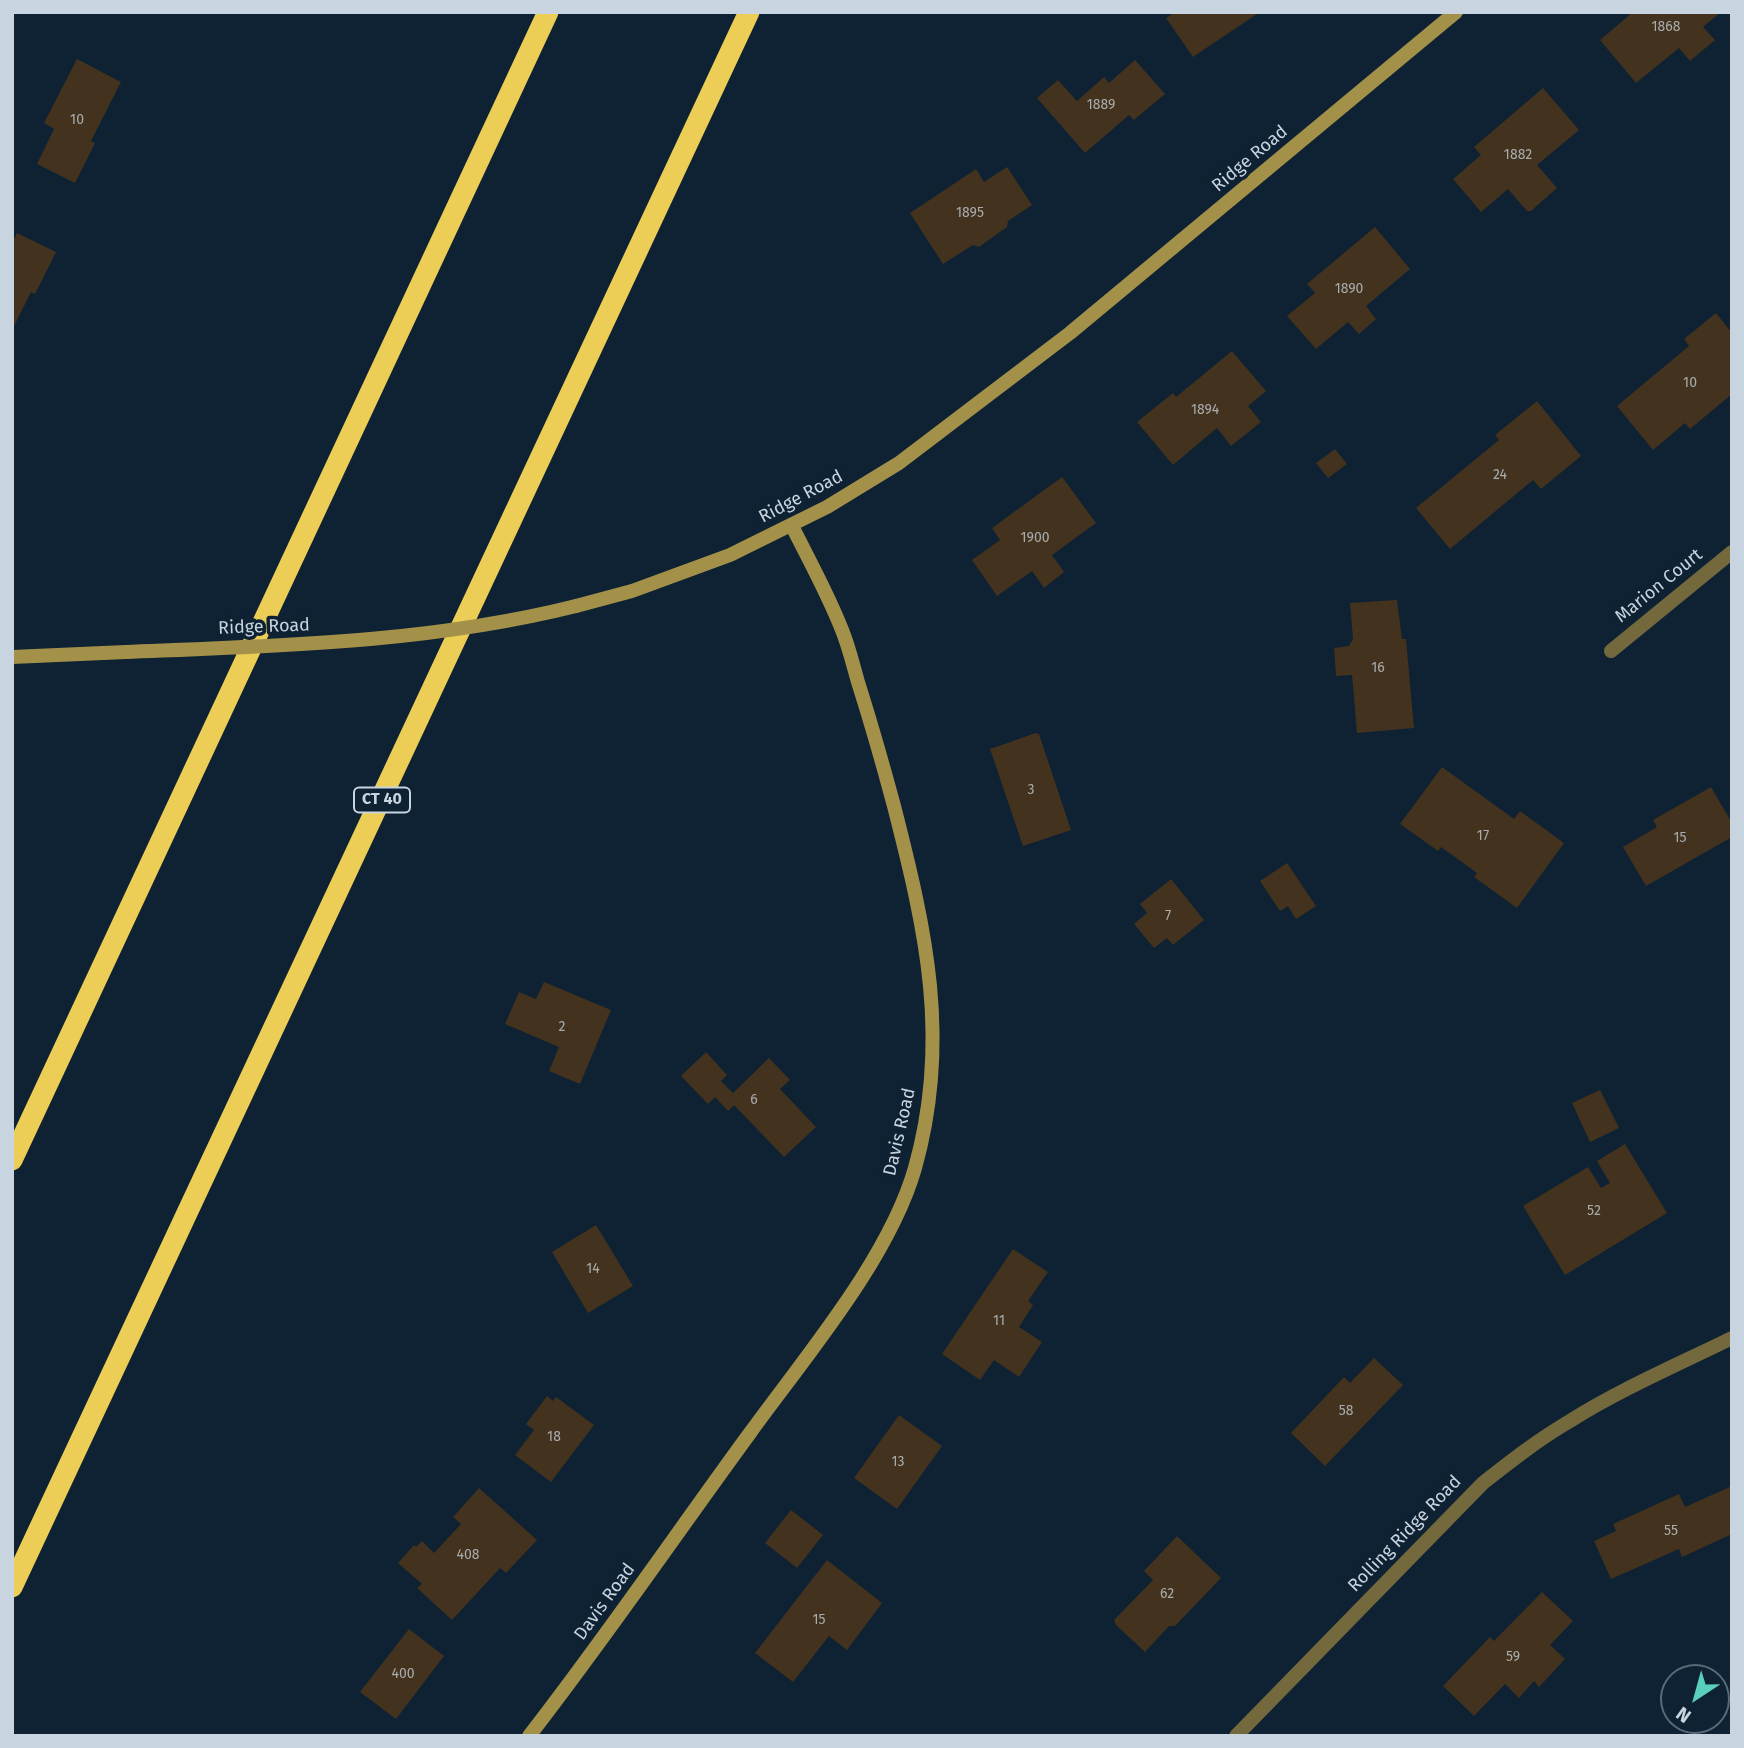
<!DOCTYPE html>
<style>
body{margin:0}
#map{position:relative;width:1744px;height:1748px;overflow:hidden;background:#0e2233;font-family:"Fira Sans",sans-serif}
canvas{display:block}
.frame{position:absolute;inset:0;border:14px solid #c8d4df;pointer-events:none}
.north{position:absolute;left:1660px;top:1664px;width:70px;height:70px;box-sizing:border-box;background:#0e2233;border:2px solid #586978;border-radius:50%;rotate:216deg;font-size:19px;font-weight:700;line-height:28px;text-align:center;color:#c8d4df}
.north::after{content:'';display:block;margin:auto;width:24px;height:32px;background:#5acebd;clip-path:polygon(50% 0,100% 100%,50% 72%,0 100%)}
</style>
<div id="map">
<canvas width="1744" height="1748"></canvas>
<div class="frame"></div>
<div class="north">N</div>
</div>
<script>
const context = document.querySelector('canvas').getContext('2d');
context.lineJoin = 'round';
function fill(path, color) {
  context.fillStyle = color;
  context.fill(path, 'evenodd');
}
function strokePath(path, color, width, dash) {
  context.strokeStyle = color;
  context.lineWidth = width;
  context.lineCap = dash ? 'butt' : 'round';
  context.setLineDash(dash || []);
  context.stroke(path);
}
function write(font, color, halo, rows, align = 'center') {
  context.font = font + ' "Fira Sans",sans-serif';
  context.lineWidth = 7;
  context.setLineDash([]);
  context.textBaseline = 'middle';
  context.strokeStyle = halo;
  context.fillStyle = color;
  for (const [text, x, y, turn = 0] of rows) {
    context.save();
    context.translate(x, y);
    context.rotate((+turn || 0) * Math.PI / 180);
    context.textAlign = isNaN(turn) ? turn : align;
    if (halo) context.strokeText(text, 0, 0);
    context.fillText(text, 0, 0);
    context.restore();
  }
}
fill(new Path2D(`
 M1175 12H1260L1193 57 1166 18Z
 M1633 12H1721L1703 27 1715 40 1690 61 1679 48 1636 83 1600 40Z
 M77 59 121 82 91 141 95 143 75 183 37 164 54 129 44 123Z
 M1135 60 1165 94 1134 120 1129 115 1085 153 1037 98 1058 80 1077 101 1104 77 1109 83Z
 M1543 88 1579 130 1537 165 1557 188 1531 211H1527L1508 189 1481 212 1453 179 1481 155 1474 147Z
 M1007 167 1032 205 1008 221 1007 227 979 247 973 245 943 264 910 213 976 169 984 182Z
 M1375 227 1410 269 1366 306 1376 319 1359 334 1348 322 1316 349 1287 316 1315 293 1307 284Z
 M17 233 56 252 35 294 31 292 12 330V243Z
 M1716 313 1732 333V394L1690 429 1685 423 1653 450 1617 406 1689 346 1684 339Z
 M1232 351 1266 391 1248 406 1261 422 1231 446 1217 428 1173 465 1137 422 1173 393 1176 397Z
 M1537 401 1581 456 1541 489 1533 480 1450 549 1416 508 1499 440 1495 435Z
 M1335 449 1347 464 1328 478 1316 463Z
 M1062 477 1096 523 1052 555 1064 572 1044 588 1032 571 997 596 972 560 1000 540 992 528Z
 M1397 600 1402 639H1406L1414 728 1357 733 1352 675 1336 676 1334 648 1349 646 1353 639 1350 603Z
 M1036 733 1039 734 1071 830 1023 846 990 749Z
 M1442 767 1514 819 1520 811 1564 843 1517 908 1474 877 1477 873 1441 847 1438 851 1400 824Z
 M1711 787 1732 823V837L1646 886 1623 847 1657 827 1653 820Z
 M1287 863 1316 906 1296 919 1288 906 1280 911 1260 881Z
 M1171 879 1204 920 1173 945 1167 938 1154 948 1134 924 1147 913 1140 904Z
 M544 982 611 1010 580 1084 549 1071 559 1047 505 1024 519 992 536 999Z
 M706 1052 727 1075 721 1081 733 1093 769 1058 790 1080 780 1089 816 1127 784 1157 734 1105 728 1111 715 1097 708 1104 681 1076Z
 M1600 1090 1619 1128 1590 1142 1572 1103Z
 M1625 1144 1667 1213 1565 1275 1523 1206 1588 1167 1601 1188 1610 1183 1597 1161Z
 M596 1225 633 1286 588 1313 552 1252Z
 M1013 1249 1048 1272 1028 1301 1033 1305 1019 1327 1042 1342 1019 1377 994 1360 980 1380 942 1354Z
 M1374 1358 1403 1385 1325 1466 1291 1433 1344 1377 1350 1383Z
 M547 1396 553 1401 556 1397 594 1425 551 1482 515 1455 534 1430 526 1424Z
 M899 1415 942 1446 897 1509 854 1478Z
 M1732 1486V1534L1682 1557 1679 1549 1611 1579 1594 1541 1616 1531 1613 1524 1679 1494 1685 1507Z
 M479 1488 537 1540 506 1573 500 1568 452 1620 417 1588 422 1584 398 1563 414 1545 416 1547 422 1541 434 1553 461 1524 453 1517Z
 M791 1510 823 1535 797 1568 765 1543Z
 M1177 1536 1221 1578 1175 1626H1169L1145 1652 1116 1625 1114 1620 1153 1580 1144 1571Z
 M827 1560 882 1603 847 1650 829 1636 793 1682 755 1653Z
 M1542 1592 1573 1621 1550 1645 1565 1659 1539 1687 1534 1681 1519 1698 1505 1684 1474 1716 1443 1686 1490 1637 1494 1641Z
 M409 1629 444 1656 396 1719 360 1692Z`), '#43321d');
strokePath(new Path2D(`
 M1611 651 1732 552
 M1236 1736 1483 1483C1511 1461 1539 1439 1570 1421 1621 1389 1677 1365 1732 1338`), '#74693d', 14);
strokePath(new Path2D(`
 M576 606 632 591 730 555 827 507 899 463 1070 333 1456 12
 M12 657 126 652
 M529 1736C606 1637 676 1534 750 1433 805 1357 889 1259 915 1168 951 1040 926 931 894 806 883 765 871 723 858 682 853 665 849 647 842 630 828 594 809 560 792 526`), '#a49149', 14);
strokePath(new Path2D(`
 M12 1160 548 12
 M12 1587 749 12`), '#ecce57', 21);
strokePath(new Path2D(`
 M126 652C277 646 428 643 576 606`), '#a49149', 14);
write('14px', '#a7acae', null, [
 ["1868",1666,27],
 ["1889",1101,105],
 ["10",77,120],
 ["1882",1518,155],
 ["1895",970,213],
 ["1890",1349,289],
 ["10",1690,383],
 ["1894",1205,410],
 ["24",1500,475],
 ["1900",1035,538],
 ["16",1378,668],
 ["3",1031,790],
 ["17",1483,836],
 ["15",1680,838],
 ["7",1168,916],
 ["2",562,1027],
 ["6",754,1100],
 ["52",1594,1211],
 ["14",593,1269],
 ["11",999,1321],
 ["58",1346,1411],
 ["18",554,1437],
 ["13",898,1462],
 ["55",1671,1531],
 ["408",468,1555],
 ["62",1167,1594],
 ["15",819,1620],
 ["59",1513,1657],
 ["400",403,1674]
]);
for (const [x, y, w] of [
 [382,800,56]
]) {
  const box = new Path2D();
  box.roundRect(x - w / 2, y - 12.5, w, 25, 5);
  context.fillStyle = '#0e2233';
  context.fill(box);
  strokePath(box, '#c8d4df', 2);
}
write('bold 16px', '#c8d4df', null, [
 ["CT 40",382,800]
]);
write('18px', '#c8d4df', '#0e2233', [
 ["Ridge Road",1250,159,-40],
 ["Ridge Road",801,497,-28],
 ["Marion Court",1659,586,-39],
 ["Ridge Road",264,627,-2],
 ["Davis Road",900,1132,-77],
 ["Rolling Ridge Road",1405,1534,-46],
 ["Davis Road",605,1602,-54]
]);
</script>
